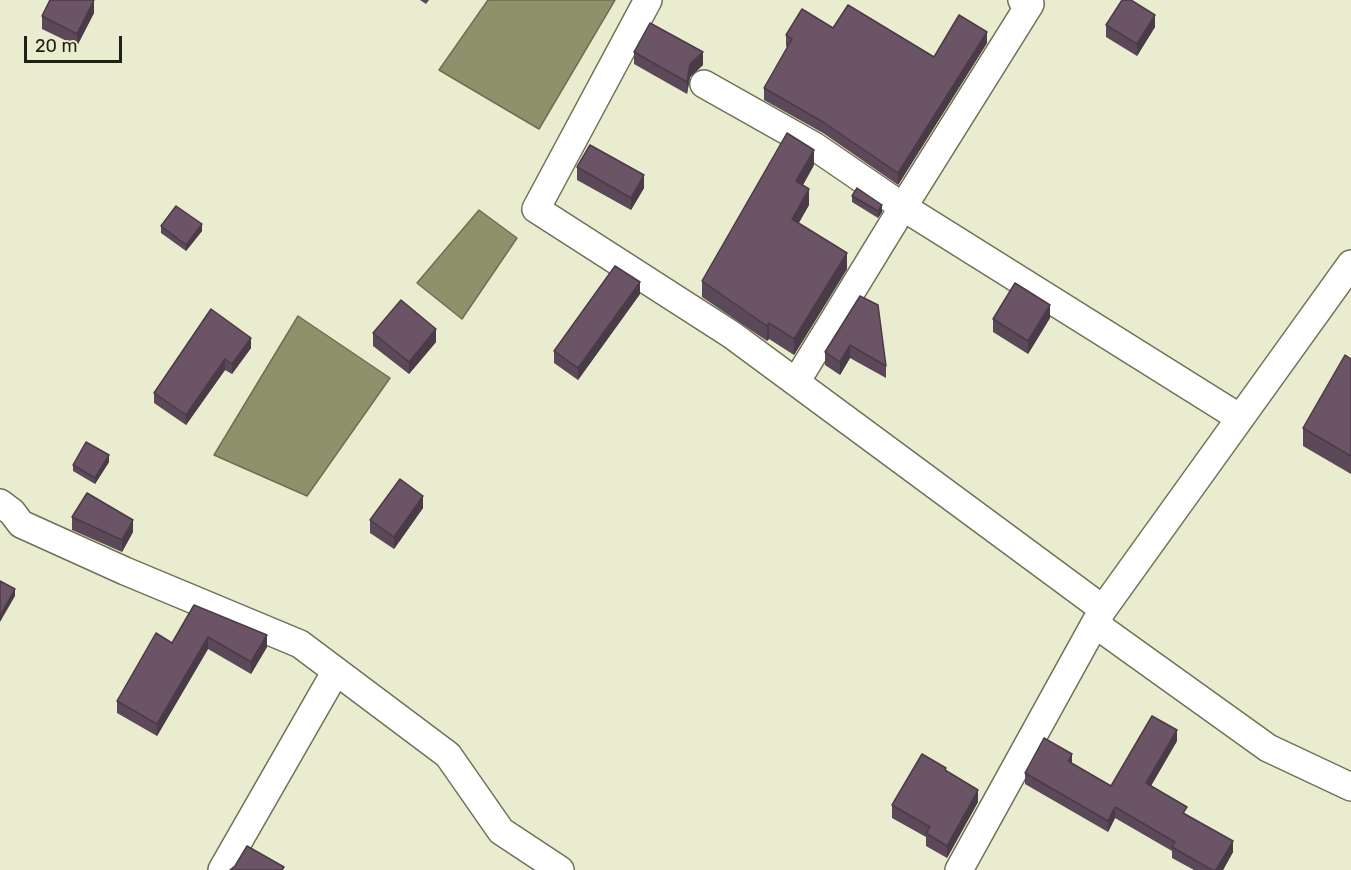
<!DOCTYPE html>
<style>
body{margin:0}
#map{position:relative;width:1351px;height:870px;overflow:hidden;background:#eaeccf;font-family:Rubik,sans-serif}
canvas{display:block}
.scale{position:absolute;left:24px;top:36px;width:98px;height:27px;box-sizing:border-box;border:3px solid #202116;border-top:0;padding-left:8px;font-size:18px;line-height:21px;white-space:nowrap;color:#202116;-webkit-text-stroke:4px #eaeccf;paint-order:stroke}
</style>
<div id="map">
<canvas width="1351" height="870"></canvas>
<div class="scale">20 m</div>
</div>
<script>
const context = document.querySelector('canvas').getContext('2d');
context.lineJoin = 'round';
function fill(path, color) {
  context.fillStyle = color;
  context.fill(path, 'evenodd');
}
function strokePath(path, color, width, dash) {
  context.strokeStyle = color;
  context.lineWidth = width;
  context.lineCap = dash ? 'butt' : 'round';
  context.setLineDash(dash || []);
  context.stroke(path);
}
const water = new Path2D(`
 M488 0H615L539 129 439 70Z
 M479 210 517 238 462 319 417 283Z
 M298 316 390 378 307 496 214 455Z`);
fill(water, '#8f916b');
strokePath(water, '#6e6f52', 1.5);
const street = new Path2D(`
 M648 0 536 209 732 335 1103 609
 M1022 0 1030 4 903 207 1240 418
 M704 84 814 146 903 207 796 382
 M0 503 12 512 21 524 125 571 300 644 448 755 501 831 560 870
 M1095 624 1268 748 1351 787
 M222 870 336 671
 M959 870 1103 609 1351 264`);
strokePath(street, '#6f7157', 30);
strokePath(street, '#fff', 27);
fill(new Path2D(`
 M420 0H429L426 4Z
 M94 13 77 46 42 29V16Z
 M1106 25 1155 27 1137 56 1106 37Z
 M833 28 934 57 987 43 898 185 823 133 764 100V88L787 47 786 46V35Z
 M634 52 703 65 690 77 687 94 634 64Z
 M814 165 803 185 809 205 798 224 847 269 794 355 769 339 767 341 702 297V281Z
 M577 167 644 188 631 210 577 180Z
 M852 196 882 212 878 218 852 202Z
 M161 226 202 231 186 251 161 233Z
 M640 294 578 380 554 363V351Z
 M860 296 886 366V378L850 358 840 375 825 365V352Z
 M211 309 251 348 232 374 225 370 186 425 154 403V393Z
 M1050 318 1028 354 993 332V319Z
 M373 333 436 342 409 374 373 346Z
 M1351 359V474L1303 446V428Z
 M109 462 95 484 73 471V465Z
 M423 508 394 549 370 533V520Z
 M72 517 133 532 122 552 72 530Z
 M194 605 267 647 251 674 208 649 157 736 117 713V701L172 643Z
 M1177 741 1151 786 1233 852 1223 870H1194L1172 858V851L1115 818 1108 832 1025 784V773L1072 763 1111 786Z
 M946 771 978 802 947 858 926 846V837L892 818V805Z`), '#5b4858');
fill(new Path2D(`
 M94 0V13L77 46V34Z
 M1155 15V27L1137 56V44Z
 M987 32V43L898 185V173Z
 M703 52V65L690 77 687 94V82L690 64Z
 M814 150V165L796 197V181Z
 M644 175V188L631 210V198Z
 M809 189V205L792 235V219Z
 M882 205V212L878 218V211Z
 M202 224V231L186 251V245Z
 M847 253V269L794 355V339Z
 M640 282V294L578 380V368Z
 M1050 305V318L1028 354V341Z
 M769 323V339L767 341V326Z
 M436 329V342L409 374V362Z
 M251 338V348L232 374V364Z
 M850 345V358L840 375V362Z
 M225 359V370L186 425V415Z
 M109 455V462L95 484V478Z
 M423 496V508L394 549V537Z
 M133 520V532L122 552V540Z
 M15 589V596L0 622V616Z
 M267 635V647L251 674V662Z
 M208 637V649L157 736V724Z
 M1177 730V741L1146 794V783Z
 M1072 754V765L1068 761Z
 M978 790V802L947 858V846Z
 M1115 807V818L1108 832V821Z
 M1233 841V852L1223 870H1216Z`), '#4a3b47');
const building = new Path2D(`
 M50 0H94L77 34 42 16Z
 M1122 0H1131L1155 15 1137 44 1106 25Z
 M848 5 934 57 959 15 987 32 898 173 823 122 764 88 792 39 786 35 802 9 833 28Z
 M650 23 703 52 690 64 687 82 634 52Z
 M787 133 814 150 796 181 809 189 792 219 847 253 794 339 769 323 767 326 702 281Z
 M590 145 644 175 631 198 577 167Z
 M857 188 882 205 878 211 852 196Z
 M176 206 202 224 186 245 161 226Z
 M615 266 640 282 578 368 554 351Z
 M1015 283 1050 305 1028 341 993 319Z
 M860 296 878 305 886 366 850 345 840 362 825 352Z
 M401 300 436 329 409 362 373 333Z
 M211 309 251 338 232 364 225 359 186 415 154 393Z
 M1345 355 1351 359V456L1303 428Z
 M86 442 109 455 95 478 73 465Z
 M400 479 423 496 394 537 370 520Z
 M87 493 133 520 122 540 72 517Z
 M0 581 15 589 0 616Z
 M194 605 267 635 251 662 208 637 157 724 117 701 156 633 172 643Z
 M1152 716 1177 730 1146 783 1187 807 1183 813 1233 841 1216 870H1212L1172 847 1175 842 1115 807 1108 821 1025 773 1044 738 1072 754 1068 761 1111 786Z
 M922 754 946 768 945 770 978 790 947 846 926 833 930 827 892 805Z
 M247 846 284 867 282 870H230L235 866Z`);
fill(building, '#6a5466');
strokePath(building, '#4a3b47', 1.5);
</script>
